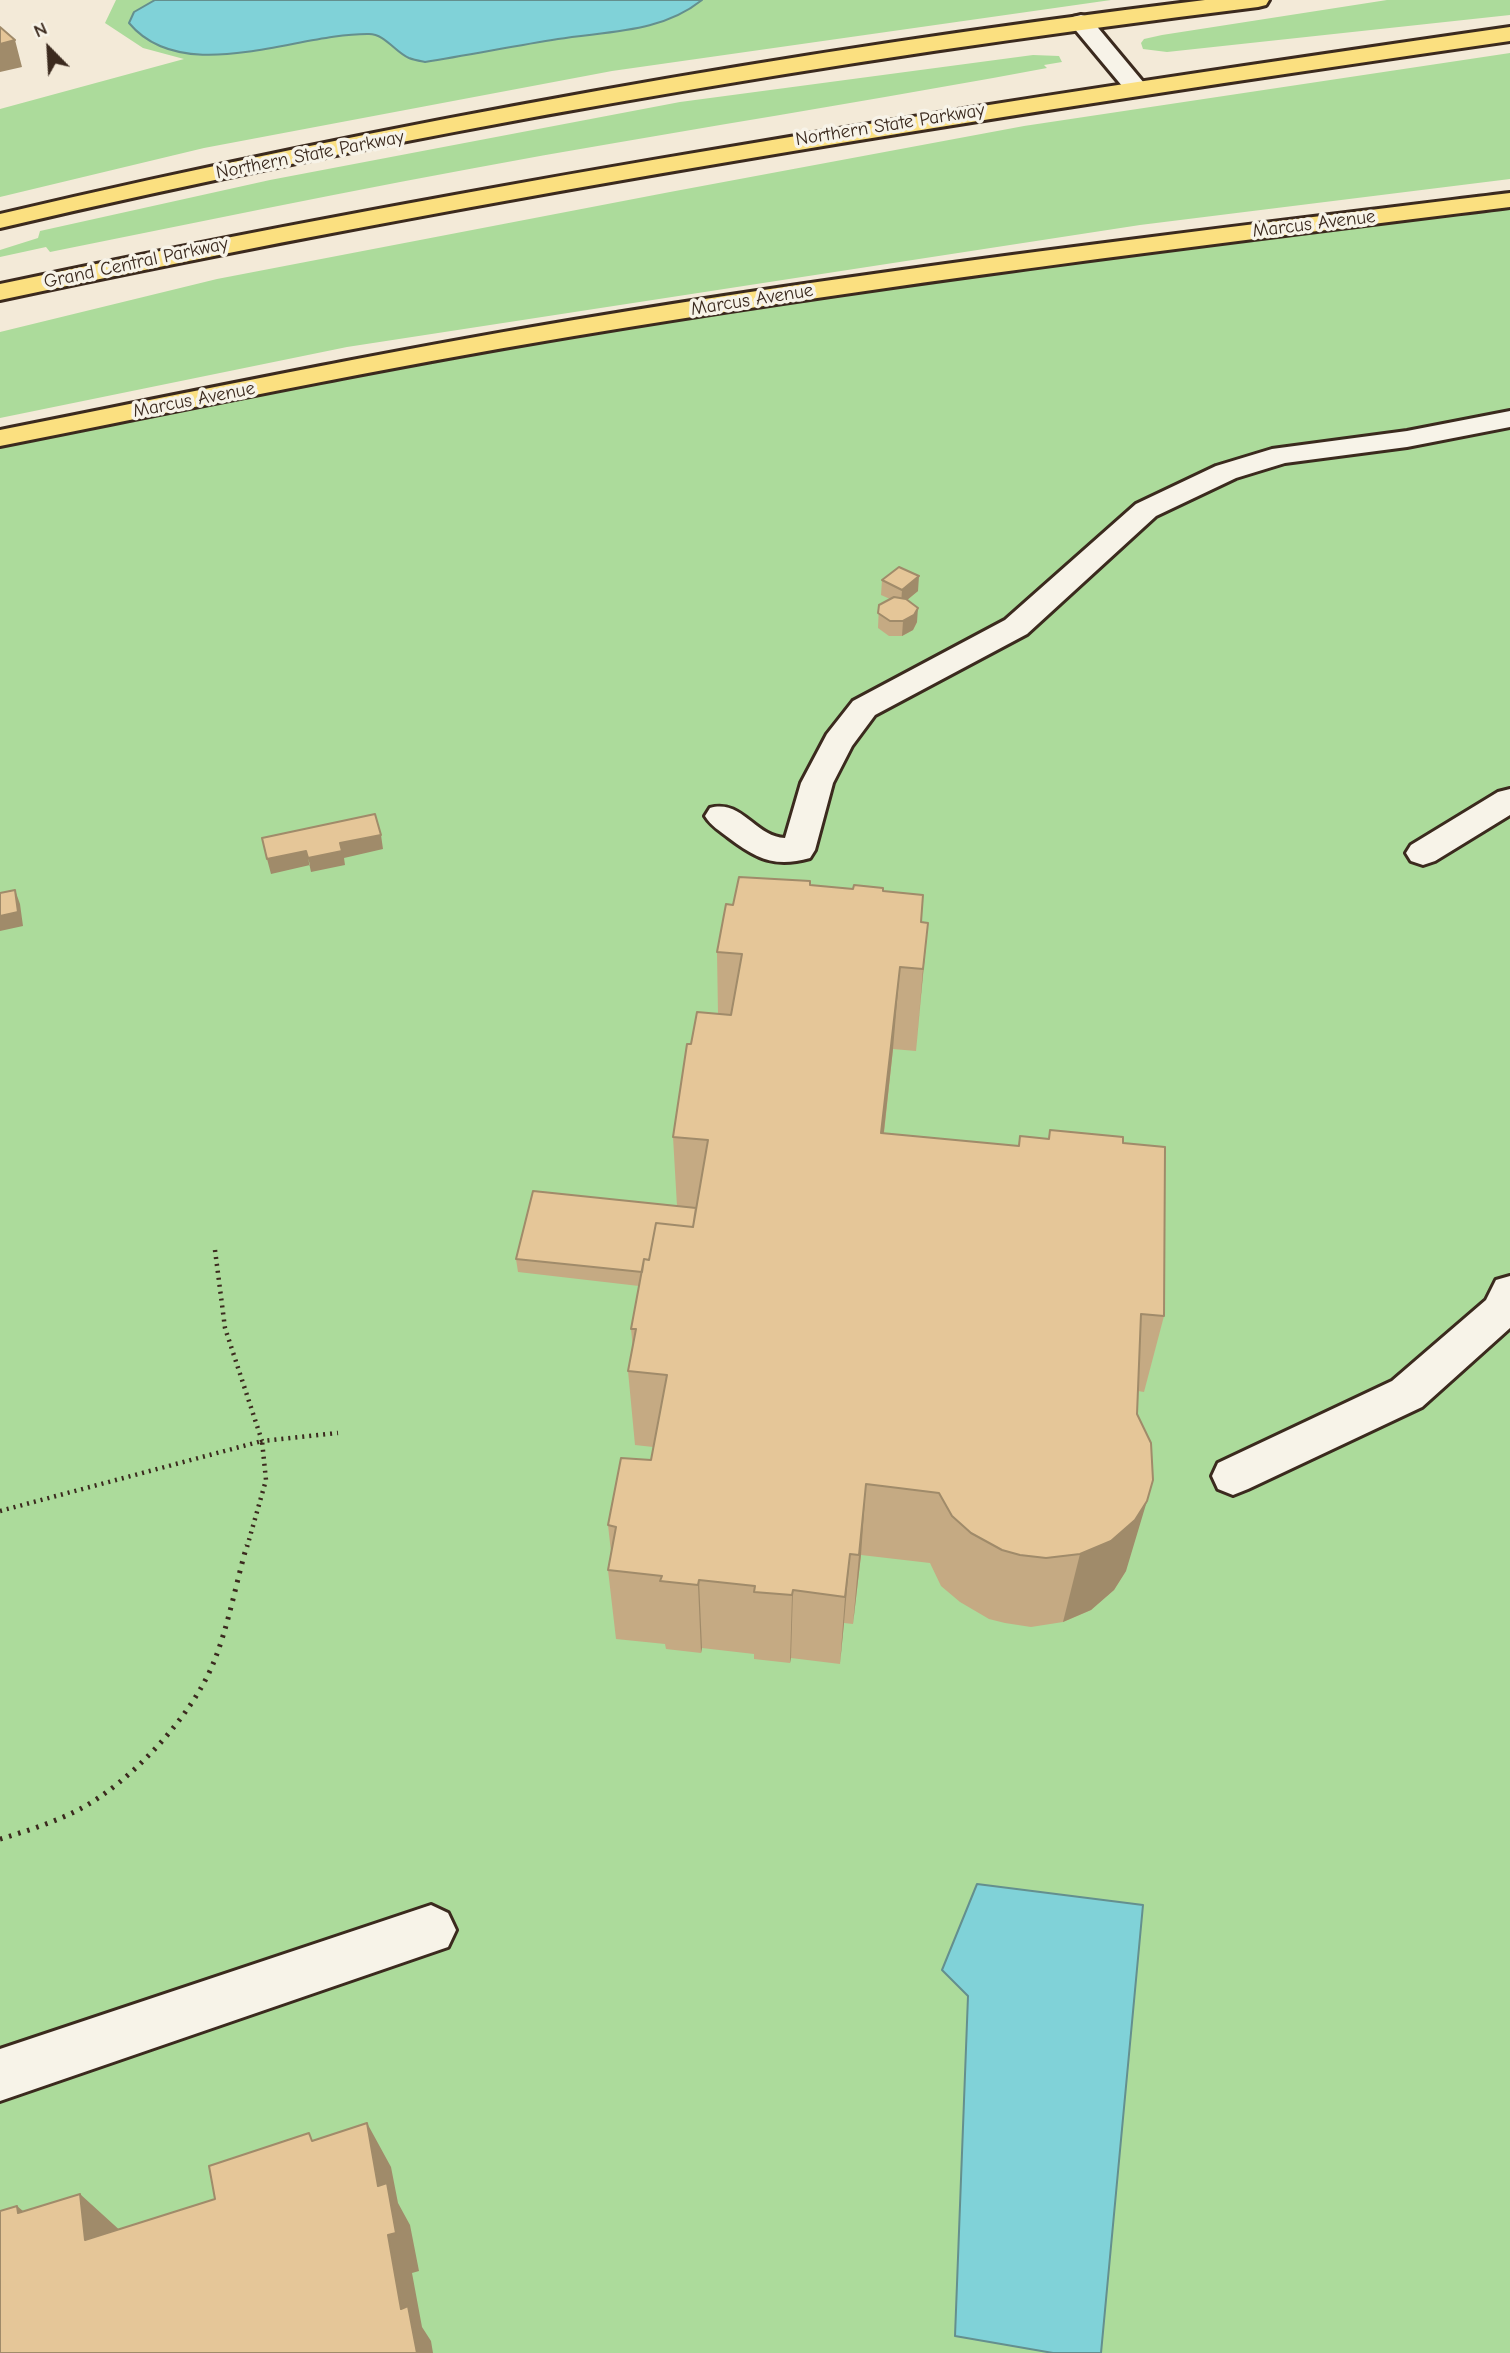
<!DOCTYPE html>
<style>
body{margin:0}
#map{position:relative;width:1510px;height:2353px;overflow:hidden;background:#f3ead8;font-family:"Comic Neue",sans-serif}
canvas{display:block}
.north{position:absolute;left:14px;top:14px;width:70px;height:70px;-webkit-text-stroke:5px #f7f3e8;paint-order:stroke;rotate:336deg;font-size:19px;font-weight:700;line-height:28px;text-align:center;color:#3b2a1e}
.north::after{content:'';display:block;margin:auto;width:24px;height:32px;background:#3b2a1e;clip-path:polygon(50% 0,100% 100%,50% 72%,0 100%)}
</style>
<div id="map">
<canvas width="1510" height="2353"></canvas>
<div class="north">N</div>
</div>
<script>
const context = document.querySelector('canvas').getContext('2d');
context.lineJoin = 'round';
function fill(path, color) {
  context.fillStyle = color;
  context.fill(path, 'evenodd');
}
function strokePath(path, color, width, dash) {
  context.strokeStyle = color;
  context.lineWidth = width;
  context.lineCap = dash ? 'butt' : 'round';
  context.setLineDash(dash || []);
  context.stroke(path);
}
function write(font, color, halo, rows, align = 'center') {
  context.font = font + ' "Comic Neue",sans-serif';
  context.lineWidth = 7;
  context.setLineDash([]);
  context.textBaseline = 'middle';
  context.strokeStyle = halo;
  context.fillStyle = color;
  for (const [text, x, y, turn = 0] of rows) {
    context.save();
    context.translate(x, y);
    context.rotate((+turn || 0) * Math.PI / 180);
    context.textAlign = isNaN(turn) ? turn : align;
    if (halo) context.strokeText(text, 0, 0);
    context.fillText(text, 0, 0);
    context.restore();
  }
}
fill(new Path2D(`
 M116 0H1111L612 71 204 148 0 197V109L184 59 143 48 105 23Z
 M1387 0H1510V15L1167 52 1143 49 1141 43 1144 39 1162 35Z
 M1510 53V179L1140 225 347 347 0 418V332L217 279 670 192 1024 126Z
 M1033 55 1059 56 1062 62 1044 65 1047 68C903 95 759 118 615 143 426 175 238 214 50 252L46 247 0 257V250L38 238 40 231 270 180 680 102Z
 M1510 200V2353H0V438L486 343Z`), '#acdb9b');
const water = new Path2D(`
 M155 0H702C661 33 608 31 558 39 514 46 469 55 425 62 420 61 414 60 409 58 395 52 385 34 369 34 297 33 183 88 129 23L134 12Z
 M977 1884 1143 1905 1101 2353H1053L955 2336 968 1996 942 1970Z`);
fill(water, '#80d2d8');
strokePath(water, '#648f8e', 2);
const minor = new Path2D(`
 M1081 15 1089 17 1144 83 1147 88 1144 93H1128L1073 27 1070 22 1073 17Z
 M1510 411V427L1407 447 1285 463 1236 478 1156 516 1027 634 875 715 852 746 833 783 815 850 810 858C775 868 757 859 729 838 720 831 711 826 705 816L710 808C742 799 755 837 785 838L801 783 827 734 853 701 1005 620 1136 504 1216 466 1272 449 1407 431Z
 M1510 789V815L1435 861 1423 865 1411 861 1406 853 1411 845 1498 792Z
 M1510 1276V1328L1422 1407 1248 1489 1233 1495 1218 1489 1212 1476 1218 1463 1392 1381 1486 1300 1496 1280Z
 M431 1905 448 1913 456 1930 448 1947 0 2101V2049Z`);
const major = new Path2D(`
 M1510 193V207C1197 246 884 284 574 336 382 368 191 408 0 446V430C191 392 382 352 574 320 884 268 1197 231 1510 193Z`);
const highway = new Path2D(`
 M1205 0H1269L1266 5 1258 7C836 59 414 131 0 228V214C397 121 800 49 1205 0Z
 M1510 27V41C1004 114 500 193 0 300V284C500 178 1004 100 1510 27Z`);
strokePath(minor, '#3b2a1e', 6);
strokePath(major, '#3b2a1e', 6);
strokePath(highway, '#3b2a1e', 6);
strokePath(new Path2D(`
 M215 1250 225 1328 262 1441 338 1433
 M0 1511 262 1441 266 1480 247 1547`), '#3b2a1e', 4.5, [2, 5]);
strokePath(new Path2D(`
 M0 1839C27 1831 55 1822 80 1809 131 1782 191 1717 213 1664 228 1628 236 1583 247 1545`), '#3b2a1e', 5, [2.5, 7]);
fill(minor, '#f7f3e8');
fill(major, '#fbe080');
fill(highway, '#fbe080');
fill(new Path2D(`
 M882 580 918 591 907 600 917 622 913 630 902 636H889L878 628 879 605 890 599 881 595Z
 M810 885 883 891 921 922 928 923 916 1051 893 1049 884 1133 1018 1146 1020 1136 1048 1139 1050 1130 1123 1143 1164 1316 1144 1392 1138 1391 1126 1571 1114 1590 1091 1610 1063 1622 1031 1627 1005 1623 989 1619 960 1602 941 1586 930 1563 861 1555 853 1624 844 1623 840 1664 791 1658 790 1663 754 1659V1654L702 1648 701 1653 666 1649 665 1644 616 1639 608 1570 611 1552 608 1525 651 1460 653 1447 635 1445 628 1371 633 1349 631 1329 639 1286 518 1272 516 1259 677 1206 673 1137 691 1044 718 1014 717 952 733 905Z`), '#c5aa83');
fill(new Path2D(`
 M15 40 22 67 0 72V44Z
 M919 576 918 591 901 605 902 590Z
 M918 608 917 622 913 630 902 636 903 621Z
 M381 835 383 849 344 858 345 865 311 872 308 858 340 843Z
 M306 851 310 865 271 874 267 859Z
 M15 890 20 904 23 926 0 931V916Z
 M928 923 920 1005 916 1051 923 969Z
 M900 967 893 1049 875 1212 881 1133Z
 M866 1484 861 1555 853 1624 859 1555Z
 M1147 1501 1126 1571 1114 1590 1091 1610 1063 1622 1080 1554Z
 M850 1554 844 1623 840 1664 845 1597Z
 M699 1580 702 1648 701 1653 698 1585Z
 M793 1590 791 1658 790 1663 792 1595Z
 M367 2123 391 2167 398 2203 410 2225 419 2271 412 2273 422 2327 431 2341 433 2353H417L401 2309Z
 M80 2194 124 2234 85 2240Z
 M17 2206 65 2246 18 2213Z`), '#a08b6a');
const building = new Path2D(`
 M0 27 15 40 0 44Z
 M899 567 919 576 902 590 882 580Z
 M894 597 906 599 918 608 914 615 903 621H890L878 613 879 605Z
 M375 814 381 835 340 843 342 851 308 858 306 851 267 859 262 838Z
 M739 877 810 881V885L853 889 854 885 883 888V891L923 895 921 922 928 923 923 969 900 967 881 1133 1019 1146 1020 1136 1049 1139 1050 1130 1123 1137V1143L1165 1147 1164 1316 1141 1314 1137 1414 1151 1443 1153 1480 1147 1501 1135 1520 1111 1541 1080 1554 1046 1558 1020 1555 1002 1550 971 1533 952 1516 939 1493 866 1484 859 1555 850 1554 845 1597 793 1590 792 1595 754 1592 755 1586 699 1580 698 1585 660 1581 662 1576 608 1570 616 1527 608 1525 621 1458 651 1460 667 1375 628 1371 636 1329H631L644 1259 649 1260 656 1223 693 1227 708 1140 673 1137 687 1044H691L697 1012 731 1015 742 954 717 952 726 904 733 905Z
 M15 890 18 912 0 916V893Z
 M533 1191 696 1208 693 1227 656 1223 649 1260 644 1259 642 1272 516 1259Z
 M367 2123 378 2186 387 2183 396 2233 388 2235 401 2309 408 2306 417 2353H0V2211L17 2206 18 2213 80 2194 85 2240 215 2199 209 2166 309 2133 312 2141Z`);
fill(building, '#e5c698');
strokePath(building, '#a08b6a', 2);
write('19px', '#3b2a1e', '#f7f3e8', [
 ["Northern State Parkway",890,125,-9],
 ["Northern State Parkway",310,155,-11],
 ["Marcus Avenue",1314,224,-7],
 ["Grand Central Parkway",136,263,-12],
 ["Marcus Avenue",752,300,-9],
 ["Marcus Avenue",194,400,-11]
]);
</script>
